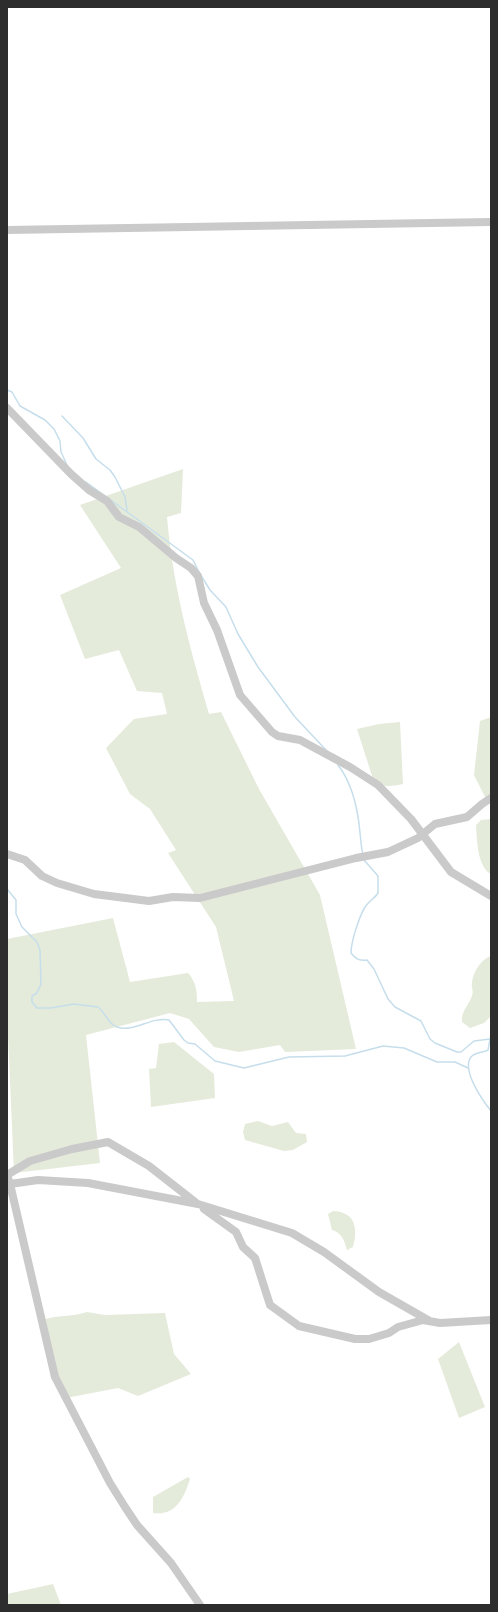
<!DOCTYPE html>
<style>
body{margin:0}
#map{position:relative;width:498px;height:1612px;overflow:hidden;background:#fff;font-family:"Noto Sans",sans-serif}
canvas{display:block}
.frame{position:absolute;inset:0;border:8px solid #2d2d2d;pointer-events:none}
</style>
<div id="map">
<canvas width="498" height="1612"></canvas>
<div class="frame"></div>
</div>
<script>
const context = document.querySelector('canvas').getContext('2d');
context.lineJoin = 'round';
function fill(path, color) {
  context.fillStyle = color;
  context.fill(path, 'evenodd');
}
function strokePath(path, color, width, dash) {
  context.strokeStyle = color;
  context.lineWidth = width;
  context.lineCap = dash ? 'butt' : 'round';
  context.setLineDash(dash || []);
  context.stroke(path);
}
fill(new Path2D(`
 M183 469 181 513 167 517C173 588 190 647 209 714L221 712 259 789 320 895 356 1049 285 1052 280 1045 239 1052 214 1047 189 1019 170 1013 86 1035 100 1163 14 1173 7 1013V939L113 918 130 982 188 973C196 982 197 990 197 1002L234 1001 216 927 168 853 176 850 150 809 130 794 106 748 134 719 167 714 162 693 137 691 119 650 85 659 60 595 121 568 80 505Z
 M491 717V798L486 799 474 775 480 721Z
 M400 722 403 784C393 786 383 788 374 782L357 729 379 724Z
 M491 819V874C477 867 477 839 476 825L481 820Z
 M491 956V1016L484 1023 470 1028 462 1022C461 1011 469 1005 472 996 474 991 471 987 472 983 473 972 481 959 491 956Z
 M174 1042 214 1074 215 1098 151 1107 149 1069 156 1068 159 1044Z
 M258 1121 272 1126 288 1122 296 1133 306 1134 307 1142 293 1150 284 1151 245 1140 243 1132 245 1124Z
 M333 1211C356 1212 358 1229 353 1247L347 1250C344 1240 342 1233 332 1230L328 1214Z
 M87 1312 105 1315 165 1313 174 1354 191 1374 138 1396 118 1388 66 1398 55 1377 42 1320C57 1315 72 1317 87 1312Z
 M459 1342 485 1407 459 1418 438 1359Z
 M188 1477 190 1479C184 1498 176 1516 153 1513V1497Z
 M53 1584 61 1605H7V1594Z`), '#e4ebdb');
strokePath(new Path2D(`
 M7 390 12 392 20 406 45 420 54 429 60 441 61 452 67 465
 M62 416 83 438 96 459 110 470 115 477 125 497 127 510
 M86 482 193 560 200 574
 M202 577 210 590 226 607 238 634 258 667 295 717 327 751
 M338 765C352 783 358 810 360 833 361 840 361 847 363 855
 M364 860 378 876V893C375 898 369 901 365 907 359 917 351 942 351 953 356 959 359 961 367 960L374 969 388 999 395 1007 421 1021 430 1039 435 1043 457 1052H461L474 1041 490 1039
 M7 889 16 900V914L22 927 37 942 40 950 41 984 37 993 32 996V1002L37 1008H51L74 1004 98 1007C105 1012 108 1024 117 1027 134 1033 152 1016 169 1020L184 1040 188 1043 195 1044 215 1061 244 1068 289 1057 345 1056 383 1046 404 1048 437 1062H455L468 1068
 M491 1034 488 1050C483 1053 475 1052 471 1057 461 1070 483 1101 491 1111`), '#c6deeb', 1.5);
strokePath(new Path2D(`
 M7 230 491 222
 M7 408 71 474 89 490 107 501 119 517 139 527 176 558 191 568 198 576 204 603 217 630 240 695 272 732 278 736 300 740 350 767 378 785 411 819 451 872 491 896
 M7 854 25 860 42 876 57 883 94 894 149 901 173 897 200 898 356 858 388 852 418 838 435 824 467 817 482 804 491 798
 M10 1184 7 1175 30 1161 72 1149 108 1142 149 1166 195 1202
 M204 1209 236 1232 243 1247 255 1258 270 1305 299 1326 355 1339H369L389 1333 398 1327 423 1320 440 1323 491 1320
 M200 1605 171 1563 137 1525 125 1507 110 1483 55 1377 10 1184 38 1180 88 1183 198 1204 292 1233 324 1252 379 1292 428 1320`), '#cacaca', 8);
</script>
